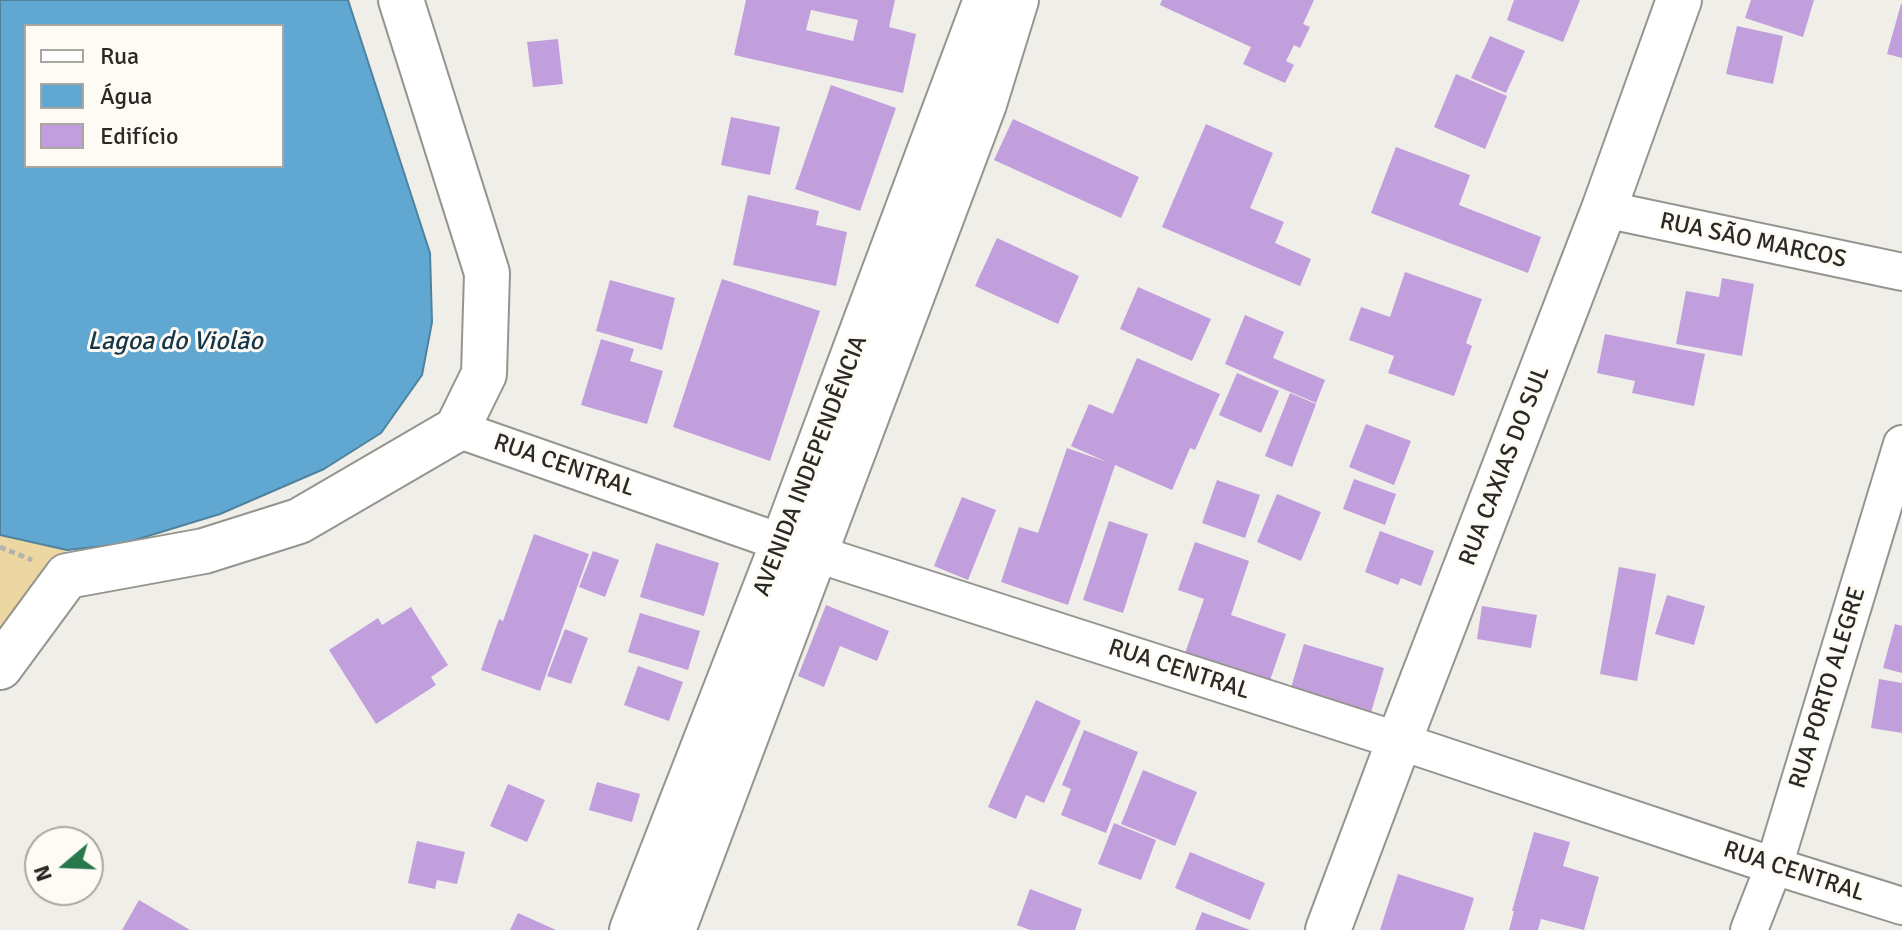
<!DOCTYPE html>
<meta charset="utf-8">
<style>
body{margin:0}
#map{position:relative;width:1902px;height:930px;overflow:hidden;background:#f0eee8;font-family:Signika,sans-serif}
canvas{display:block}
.legend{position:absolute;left:24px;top:24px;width:260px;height:144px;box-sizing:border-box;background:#fefbf5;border:2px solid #a9a7a2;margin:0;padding:10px 14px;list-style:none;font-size:24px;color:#292926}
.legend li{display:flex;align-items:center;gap:16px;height:40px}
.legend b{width:40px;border:2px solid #a9a7a2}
.north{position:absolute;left:24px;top:826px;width:80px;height:80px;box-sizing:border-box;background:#fefbf5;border:2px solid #a9a7a2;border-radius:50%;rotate:251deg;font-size:22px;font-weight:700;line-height:32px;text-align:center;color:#292926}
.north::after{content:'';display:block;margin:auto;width:28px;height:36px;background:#27784a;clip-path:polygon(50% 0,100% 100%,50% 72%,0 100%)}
</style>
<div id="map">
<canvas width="1902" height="930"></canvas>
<ul class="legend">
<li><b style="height:10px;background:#fff"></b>Rua</li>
<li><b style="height:22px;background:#60a8d2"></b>Água</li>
<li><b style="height:22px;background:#c19edc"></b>Edifício</li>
</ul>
<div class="north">N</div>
</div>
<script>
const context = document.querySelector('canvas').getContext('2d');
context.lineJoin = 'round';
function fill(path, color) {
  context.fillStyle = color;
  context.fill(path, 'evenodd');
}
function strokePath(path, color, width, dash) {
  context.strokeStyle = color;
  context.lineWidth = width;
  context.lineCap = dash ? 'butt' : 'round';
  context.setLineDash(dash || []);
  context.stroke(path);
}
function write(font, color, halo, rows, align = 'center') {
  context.font = font + ' Signika,sans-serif';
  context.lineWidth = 6;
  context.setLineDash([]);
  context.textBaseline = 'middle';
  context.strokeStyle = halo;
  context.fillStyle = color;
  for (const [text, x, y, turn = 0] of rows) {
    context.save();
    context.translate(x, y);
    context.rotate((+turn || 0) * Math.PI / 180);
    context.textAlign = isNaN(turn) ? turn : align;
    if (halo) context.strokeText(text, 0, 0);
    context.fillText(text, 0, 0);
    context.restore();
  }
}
fill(new Path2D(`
 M0 535 67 550C61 562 55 582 45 590 30 602 11 610 0 627Z`), '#ecd7a2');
const water = new Path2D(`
 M0 0H348L430 253 432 322 422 375 381 433 324 469 220 514 122 544 67 550 0 535ZM26 26H282V166H26Z`);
fill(water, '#60a8d2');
strokePath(water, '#50829e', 2);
fill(new Path2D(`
 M746 0H895L889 27 916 34 903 93 734 55ZM811 10 858 20 853 41 806 30Z
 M1162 0H1314L1303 24 1310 27 1300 48 1294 45 1286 61 1294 65 1285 83 1243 64 1251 47 1160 5Z
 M1514 0H1580L1563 42 1507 20Z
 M1751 0H1814L1803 37 1745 18Z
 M1901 4H1902V58L1887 54Z
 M1737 26 1783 36 1773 84 1726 74Z
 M1490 36 1525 51 1506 93 1471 78Z
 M558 39 563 84 533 87 527 42Z
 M1456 74 1507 96 1485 149 1434 127Z
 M831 85 896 108 860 211 795 189Z
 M731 117 780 127 770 175 721 165Z
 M1013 119 1139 177 1121 218 994 160Z
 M1206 124 1273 153 1250 208 1284 222 1275 243 1311 259 1300 286 1162 227Z
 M1396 147 1470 175 1459 205 1541 237 1528 273 1371 213Z
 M748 195 819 211 816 225 847 232 836 286 733 265Z
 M997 238 1079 276 1058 324 975 286Z
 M1405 272 1482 299 1466 343 1472 346 1454 396 1388 373 1394 356 1349 340 1361 307 1390 317Z
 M1722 278 1754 284 1742 356 1676 344 1686 291 1719 297Z
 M722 279 820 311 770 461 673 427Z
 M610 280 675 298 662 350 596 331Z
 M1138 287 1211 319 1192 361 1120 329Z
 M1245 315 1284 332 1273 358 1325 380 1316 403 1225 364Z
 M1605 334 1705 354 1694 406 1632 393 1635 381 1597 373Z
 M601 339 634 349 630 361 663 371 647 424 581 405Z
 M1137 358 1220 394 1195 450 1190 448 1172 490 1115 465 1068 605 1001 582 1019 527 1038 533 1067 448 1107 462 1071 446 1089 404 1113 414Z
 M1237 373 1279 391 1261 433 1219 415Z
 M1290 393 1316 404 1292 467 1265 456Z
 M1366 424 1411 441 1394 485 1349 467Z
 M1354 479 1396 494 1385 525 1343 509Z
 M1217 480 1260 495 1245 538 1202 523Z
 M1277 494 1321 512 1301 561 1257 542Z
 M962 497 996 510 968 580 934 566Z
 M1109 521 1148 534 1123 613 1083 600Z
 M1380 531 1434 551 1421 586 1401 578 1398 585 1365 572Z
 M534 534 589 554 540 691 481 670 499 619 503 621Z
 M1195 542 1249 561 1231 615 1286 634 1267 689 1183 659 1204 599 1178 590Z
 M656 543 719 563 704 616 640 597Z
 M593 551 619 560 605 597 579 587Z
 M1619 567 1656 574 1637 681 1600 674Z
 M1667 595 1705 606 1694 645 1655 634Z
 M826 605 889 631 877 661 840 646 824 687 798 676Z
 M1482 606 1537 615 1531 648 1477 639Z
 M411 607 448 665 431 677 436 685 376 724 329 650 378 618 382 625Z
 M640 613 700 631 688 670 628 652Z
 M1895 624 1902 626V673L1883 668Z
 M565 629 588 638 571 684 547 676Z
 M1304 644 1384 668 1370 716 1290 691Z
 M638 666 683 682 669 721 624 705Z
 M1879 679 1902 683V733L1871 728Z
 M1036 700 1081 721 1044 803 1026 795 1016 819 988 807Z
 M1084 730 1138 752 1106 833 1061 815 1071 789 1062 785Z
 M1143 770 1197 792 1175 846 1121 824Z
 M597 782 640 794 632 822 589 810Z
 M508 784 545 800 527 842 490 826Z
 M1114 823 1156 840 1141 880 1098 864Z
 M1534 832 1570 842 1563 866 1599 877 1584 930 1541 919 1538 930H1509L1514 911H1512Z
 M417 841 465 852 457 884 437 880 435 889 408 883Z
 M1190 852 1265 883 1250 920 1175 888Z
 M1398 874 1474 898 1464 930H1380Z
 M1030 889 1082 909 1075 930H1030L1017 925Z
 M139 900 190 930H122Z
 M1202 912 1250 930H1195Z
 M518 913 556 930H510Z`), '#c19edc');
const minor = new Path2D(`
 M1604 209 1902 272
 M457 429 783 543 1399 741 1774 866 1902 906
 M1749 930 1774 866 1902 444`);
const tertiary = new Path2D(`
 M0 667 67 576 204 551 299 521 457 429 484 374 487 273 401 0
 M632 930 783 543 986 0
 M673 930 984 104 1016 0
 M1328 930 1399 741 1604 209 1679 0`);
strokePath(minor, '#96948f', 40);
strokePath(tertiary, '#96948f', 48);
strokePath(new Path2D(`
 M0 547 32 560`), '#b4b2ad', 5, [6, 4]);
strokePath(minor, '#fff', 36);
strokePath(tertiary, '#fff', 44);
write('24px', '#292926', '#fefbf5', [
 ["RUA SÃO MARCOS",1753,241,12],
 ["RUA CENTRAL",564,466,19],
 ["AVENIDA INDEPENDÊNCIA",811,466,-69],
 ["RUA CAXIAS DO SUL",1505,466,-69],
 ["RUA CENTRAL",1179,670,18],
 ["RUA PORTO ALEGRE",1828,688,-73],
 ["RUA CENTRAL",1794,872,18]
]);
write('italic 26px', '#153648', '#fefbf5', [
 ["Lagoa do Violão",175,342]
]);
</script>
